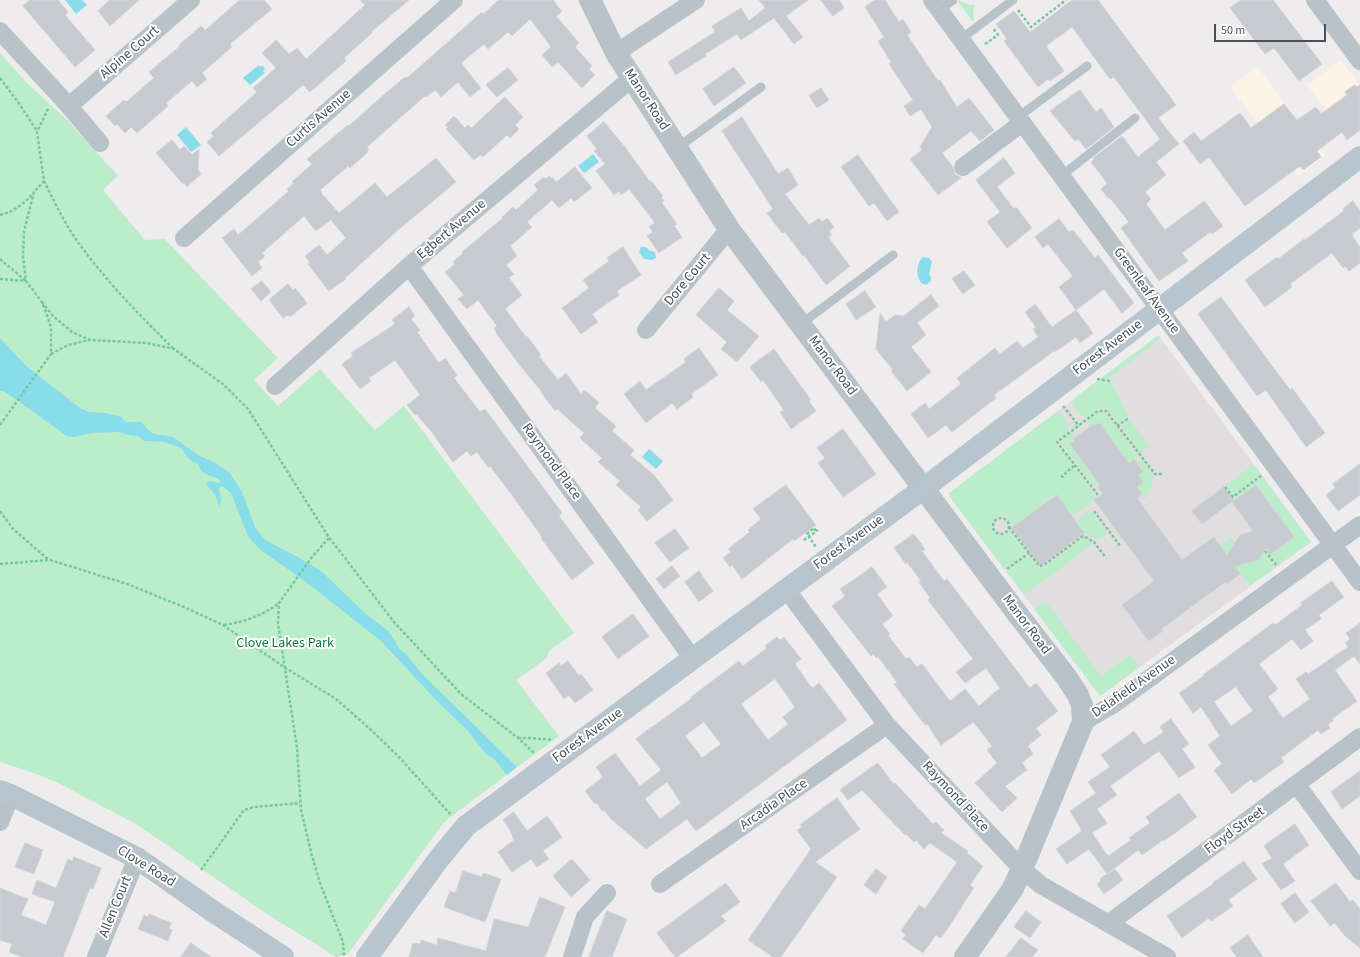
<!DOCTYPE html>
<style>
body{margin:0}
#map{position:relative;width:1360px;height:957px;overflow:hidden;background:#efeced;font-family:"Source Sans 3",sans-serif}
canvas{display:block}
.scale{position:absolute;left:1214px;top:24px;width:112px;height:18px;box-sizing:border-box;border:2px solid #465159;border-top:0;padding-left:5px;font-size:12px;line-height:14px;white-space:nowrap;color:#465159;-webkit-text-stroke:3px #fff;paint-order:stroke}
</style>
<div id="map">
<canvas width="1360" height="957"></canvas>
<div class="scale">50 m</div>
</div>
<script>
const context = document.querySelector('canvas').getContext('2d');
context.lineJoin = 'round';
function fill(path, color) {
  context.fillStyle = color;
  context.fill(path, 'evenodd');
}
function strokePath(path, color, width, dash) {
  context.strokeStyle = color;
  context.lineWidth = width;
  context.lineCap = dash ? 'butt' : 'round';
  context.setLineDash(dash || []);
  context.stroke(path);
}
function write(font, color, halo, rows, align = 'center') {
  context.font = font + ' "Source Sans 3",sans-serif';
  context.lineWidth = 4;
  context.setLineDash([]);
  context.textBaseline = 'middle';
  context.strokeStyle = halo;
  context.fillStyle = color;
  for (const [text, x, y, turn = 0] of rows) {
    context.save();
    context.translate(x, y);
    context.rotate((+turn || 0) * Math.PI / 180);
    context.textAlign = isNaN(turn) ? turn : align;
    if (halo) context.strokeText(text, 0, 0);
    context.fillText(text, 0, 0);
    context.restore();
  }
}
fill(new Path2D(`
 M1341 60 1360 85 1348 139 1307 85Z
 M1257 66 1325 156 1298 176 1230 87Z`), '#fbf3e5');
fill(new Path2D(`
 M1159 336 1311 542 1100 696 950 497 949 493 1156 337Z`), '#e0dede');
fill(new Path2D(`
 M957 0 971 5 973 4 975 7 973 8 974 23Z
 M0 53 26 82 68 121 118 176 103 190 145 240 165 239 278 358 254 380 278 406 320 369 375 430 404 406 574 633 549 651 547 658 516 680 559 736 449 818 442 825 348 954 336 957 272 917 134 823 56 782 25 770 0 762Z
 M1159 336 1161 338 1160 339 1109 378V379L1101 378 1156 337Z
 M1097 381 1111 382 1129 417 1118 424 1107 408 1101 407 1088 417 1081 416 1073 405V399Z
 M1055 413 1061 414 1069 425V431L1055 441 1073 465 1060 476 1063 480 1065 478 1063 476 1074 467 1097 498 1072 516 1056 495 1012 528C1005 496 978 533 1000 536 1005 536 1008 534 1011 530L1023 548 1024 554 1004 569 950 497 949 493Z
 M1098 413H1105L1138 456 1129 463 1099 423 1095 425 1094 424 1088 428 1089 419Z
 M1130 420 1149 446 1140 453 1122 428 1123 425Z
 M1070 434H1080L1073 439 1075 441 1070 445 1100 485 1098 487 1093 485 1063 446V439Z
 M1141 460 1143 461 1154 477 1146 499 1137 487 1138 475 1143 471 1137 463Z
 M1254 465 1261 474 1233 495 1226 485Z
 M1263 477 1311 542 1278 565 1270 555 1294 537 1256 485 1241 495 1240 493Z
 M1090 510 1107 533 1097 540 1084 533 1076 521Z
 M1231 537 1249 562 1263 552 1275 568 1250 586 1220 546Z
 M1084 538 1093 544 1024 595 1007 572 1026 557 1033 560 1039 568 1042 569Z
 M1044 603 1048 604 1101 676 1129 656 1132 657 1140 667 1100 696 1034 609Z`), '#bbedcb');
fill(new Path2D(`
 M65 0H82L87 5 76 14Z
 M259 65 260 67 262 65 265 69 263 71 265 73 250 85 243 78Z
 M186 127 201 145 191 152 177 135Z
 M593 154 599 162 584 173 578 166Z
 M641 247H646L649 250 655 252 656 258 652 260 644 259 639 252Z
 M923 257 929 258 932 262 929 274 931 277V281L926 285 921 283C916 275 916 263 923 257Z
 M0 338 25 365 80 408 89 412 105 413 120 416 126 422H141L148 430 154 434 173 437 198 455 215 463 229 472 242 492 255 527 265 540 296 556 321 571 365 613 388 631 395 641 399 649 406 654 422 674 517 767 507 775 494 759 486 754 468 731 437 701 381 641 306 582 262 551 252 541 247 534 231 493 222 486 219 489 221 499 219 507C217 496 213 491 205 484L211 481 219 483 221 481C211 473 203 478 198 464L190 460 181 448 165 442 144 441 138 436 128 435 120 432 92 433 73 437 67 436 11 396 3 391H0Z
 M649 449 663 461 656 469 642 457Z`), '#89dce9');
const building = new Path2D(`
 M30 0H58L68 12 65 15 95 50 75 67 23 6Z
 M110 0H139L110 26 98 11Z
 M240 0H264L272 9 230 44 232 47 202 73 207 79 197 87 192 81 166 103 168 106 137 133 131 127 125 133 117 124 115 126 106 116 124 100 126 102 154 78 149 72 180 46 179 45 201 26 205 30Z
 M360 0H409L371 32 372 33 344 58 346 61 310 92 303 85 219 156 207 142 214 136 211 133 257 92 253 88 276 68 262 53 276 40 289 54 297 48 306 59 365 5Z
 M499 0H553L562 12 556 16 579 43 575 47 592 66 589 69 595 75 582 88 558 62 552 67 542 55 551 47 530 19 512 36 508 32 488 49 484 44 461 63 481 88 470 97 458 82 441 97 435 90 426 97 425 96 367 147 369 149 367 151 368 152 350 168 348 166 320 190 322 192 321 193 339 213 375 183 387 197 436 158 456 182 398 230 345 278 346 279 329 291 308 264 310 263 305 256 319 245 327 255 346 238 331 220 337 215 316 231 304 216 262 253 265 256 258 262 262 268 252 276 222 238 234 229 238 235 289 191 287 189 294 183 292 182 312 164 307 159 348 125 349 126 380 98 405 77 407 78 482 12 483 14Z
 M759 0H808L786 16 803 37 794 44 774 18 741 40 737 34 705 54 706 56 676 75 668 62 715 32 712 26 741 8 749 21 765 8Z
 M821 0H839L844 8 833 16Z
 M875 0H885L899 22 903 19 911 32 907 35 938 81 940 80 957 107 969 98 994 130 980 141 971 131 942 153 953 167 955 174 961 178 938 195 910 159 922 150 920 147 932 127 921 109 910 116 904 106 913 100 889 64 891 62 878 41 884 37 865 7Z
 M1072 0H1098L1176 105 1158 118 1179 144 1156 162 1166 175 1145 192 1151 199 1146 204 1165 230 1204 201 1223 226 1212 234 1210 232 1182 253 1188 261 1159 281 1121 228 1129 222 1109 197 1108 198 1101 189 1107 183 1091 162 1094 159 1093 158 1122 136 1138 157 1160 139 1114 77 1110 79 1072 27 1046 46 1064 71 1050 81 1048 79 1038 87 1004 41 1007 39 996 24 1014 11 1030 32Z
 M1241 0H1273L1322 64 1299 81 1274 48 1265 54 1230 8Z
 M734 67 746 83 714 106 703 89Z
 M508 68 518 80 497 97 486 85Z
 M1355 85 1357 87 1360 85V130L1347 140 1342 132 1317 151 1321 157 1303 170 1300 166 1245 206 1209 157 1200 164 1183 141 1194 132 1201 141 1240 113 1251 128 1284 104 1297 120 1316 107 1321 114 1347 95 1345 92Z
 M821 88 829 100 817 108 809 96Z
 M1080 90 1096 112 1101 108 1114 127 1086 149 1078 139 1075 141 1050 111Z
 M505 97 523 117 515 125 519 129 510 138 507 135 483 157 480 155 474 160 446 129 448 127 445 125 454 116 465 128 468 125 471 128Z
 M742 117 778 174 788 168 798 185 785 194 809 225 819 218 822 222 827 218 834 227 829 231 832 235 828 237 850 266 826 285 804 255 803 256 785 232 782 233 767 213 773 209 722 131Z
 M604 122 625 147 650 182 651 181 663 196 661 197 664 201 662 203 677 224 674 226 682 237 659 253 647 236 653 232 649 227 655 223 629 189 621 195 619 191 614 195 596 171 605 164 594 151 597 149 587 136Z
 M172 140 180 150 184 146 192 155 199 149 198 170 201 174 187 187 184 183 183 184 156 153Z
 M858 155 899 212 887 221 874 203 869 206 841 167Z
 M1004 158 1015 173 997 187 1014 209 1016 207 1032 228 1007 248 987 222 1000 212 976 180Z
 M575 167 592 188 574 202 571 198 559 208 552 200 527 222 532 227 510 246 517 256 506 265 514 274 509 278 522 295 505 309 526 337 527 336 541 355 539 356 558 380 566 373 581 394 584 390 599 402 595 408 616 426 612 431 634 450 630 455 654 475 673 500 647 521 638 510 641 507 616 485 620 481 598 462 602 458 580 438 584 433 557 409 555 411 541 392H542L518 363 497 334 494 328 497 326 478 300 467 309 458 299 464 295 445 272 455 264 453 262 463 253 462 252 503 218 502 217 513 207 516 210 538 190 534 185 544 177 546 179 549 176 551 178 552 177 556 182Z
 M1353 201 1360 211V228L1352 234 1353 235 1352 236 1360 247V263L1349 271 1345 266 1343 268 1332 253 1290 284 1292 287 1265 307 1245 280 1277 257 1278 259 1304 239 1305 240 1344 211 1343 209Z
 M1059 219 1069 232 1073 230 1095 258 1098 255 1134 303 1122 313 1104 289 1076 310 1093 333 1080 343 1076 337 1055 352 1054 351 994 395 996 398 952 432 946 425 928 438 911 414 925 403 929 409 961 384 957 378 995 348 1000 354 1017 341 1023 348 1038 337 1033 329 1036 327 1025 312 1035 304 1052 327 1076 310 1059 287 1072 277V275L1048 244 1043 248 1035 237Z
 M623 247 641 275 617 291 619 295 592 314 598 322 581 334 562 308 589 288 583 280 609 261 607 258Z
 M964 271 975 285 963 294 952 279Z
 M262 281 271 292 261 301 251 289Z
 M288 284 293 290 295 288 307 303 290 317 288 315 283 318 269 300Z
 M719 288 734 301 727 310 759 336 737 362 721 349 727 342 696 315Z
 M865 291 876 307 856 320 846 304Z
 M931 295 939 306 917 323 926 335 911 347 931 372 907 391 891 371 893 370 876 349 880 313 886 322 895 315 903 316Z
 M1221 297 1290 390 1292 388 1325 433 1306 447 1266 390 1257 396 1198 314Z
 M409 307 415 316 411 319 420 330 417 332 439 363 445 358 457 375 454 378 480 412 485 409 562 513 559 516 594 563 572 580 541 538 542 537 509 491 490 466 488 467 477 452 471 456 467 451 453 462 431 431 416 414 415 415 407 405 420 395 395 360 369 378 371 381 360 389 342 364 353 356 351 353 395 324 392 320Z
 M699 348 718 375 691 394 693 397 677 409 672 403 646 423 624 394 640 381 646 390 686 362 684 359Z
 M774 349 811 400 809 401 816 411 791 429 780 412 784 410 763 380 761 382 750 367Z
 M1099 423 1129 463 1134 459 1143 472 1138 475 1143 482 1137 487 1142 494 1137 498 1182 560 1214 537 1227 555 1240 535 1253 531 1232 502 1256 485 1294 537 1270 555 1266 548 1258 560 1235 566 1240 574 1227 584 1225 582 1161 629 1163 631 1149 641 1122 605 1154 581 1094 500 1103 494 1098 487 1100 485 1070 444 1075 441 1073 439 1094 424 1095 425Z
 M843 429 876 474 843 497 818 463 825 458 817 448Z
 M1360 464V495L1338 511 1326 495 1335 488 1333 484Z
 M786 485 816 525 794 541 793 539 742 579 732 565 730 567 723 558 731 552 728 549 750 532 748 530 761 519 753 509Z
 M1224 487 1234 500 1202 524 1192 511Z
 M1057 495 1084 533 1040 566 1012 528Z
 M675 529 689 548 670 562 655 543Z
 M914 534 925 549 922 551 944 581 947 579 1030 688 1036 683 1058 711 1036 728 1041 735 1028 746 1033 754 1022 763 1027 770 1005 786 1017 798 1002 812 975 783 997 763 987 750 992 746 976 725 973 722 941 745 927 724 925 725 894 684 897 682 878 657 876 658 874 654 871 656 832 606 845 596 840 589 872 567 887 587 877 594 893 616 882 624 890 634 888 635 906 659 909 657 917 667 922 664 950 701 965 689 979 706 1000 688 986 668 965 683 956 672 973 659 928 600 930 598 919 582 921 581 907 562 906 564 894 548Z
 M672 566 680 576 664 589 656 579Z
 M699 571 713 591 699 602 685 582Z
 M1332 581 1344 597 1319 615 1321 619 1305 630 1313 641 1301 650 1292 639 1259 664 1278 689 1268 697 1283 718 1310 699 1296 679 1306 672 1308 674 1348 647 1345 643 1350 639 1346 633 1360 623V664L1354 656 1335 670 1357 701 1332 719 1333 721 1328 724 1330 728 1321 734 1318 730 1281 758 1284 762 1254 783 1251 779 1232 794 1214 770 1222 764 1208 745 1220 736 1201 707 1193 713 1179 693 1204 676 1203 675 1273 623 1275 625 1302 605 1301 603ZM1236 687 1253 711 1231 726 1214 702Z
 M633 614 649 636 618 659 602 637Z
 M777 637 780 640 784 637 801 659 795 664 812 688 819 683 847 720 696 831 687 819 646 849 610 818 604 810 602 811 597 803 595 804 585 791 603 777 596 767 615 753 640 786 661 770 636 739 651 727V728L692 698 691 697 739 661 743 666 767 648 765 646ZM775 679 795 707 783 717 788 724 768 740 741 704ZM704 722 721 744 702 758 685 736ZM667 782 681 803 660 819 645 799Z
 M568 661 579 676 581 674 593 690 575 703 569 695 564 699 546 673 559 663 561 666Z
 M1171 719 1189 744 1182 749 1195 767 1179 778 1159 751 1110 786 1117 795 1097 809 1107 823 1092 833 1108 856 1131 840 1129 838 1150 823 1146 817 1179 793 1197 817 1164 841 1163 840 1142 855 1138 850 1107 874 1089 849 1067 864 1056 849 1082 831 1070 811 1096 793 1088 782 1110 767 1101 755 1134 731 1144 745 1164 732 1160 727Z
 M878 763 894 785 895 783 933 824 936 822 944 830 941 833 968 851 967 853 983 866 970 885 974 888 961 907H962L941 938 936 935 923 953 903 939 906 935 901 931 919 905 925 909 957 862 930 843 924 849 916 840 914 842 906 834 905 835 862 790 848 800 840 790Z
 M1360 771V796L1342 809 1331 792Z
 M837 798 860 829 815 862 837 877 781 957H773L748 940 811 849 797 830 802 827 800 825Z
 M514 812 527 831 547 816 562 837 543 851 549 859 537 867 531 859 512 872 498 852 514 840 510 830 503 820Z
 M1295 824 1309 845 1283 864 1295 881 1281 890 1262 864 1272 858 1264 846Z
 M25 843 43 850 34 874 15 867Z
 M74 857 101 868 93 889 90 888 63 957H22L9 952 12 944 0 940V888L28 899 21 915 46 925 55 902 32 894 37 880 56 888 68 859 72 861Z
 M572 859 590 880 571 897 553 876Z
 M1244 861 1257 879 1228 900 1233 906 1211 921 1209 918 1182 938 1167 916 1213 884V883Z
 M876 869 887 877 876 894 864 885Z
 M1115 869 1123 880 1104 894 1097 884 1101 880 1100 879Z
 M463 871 482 877 483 873 501 879 485 922 444 907 450 891 455 893Z
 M726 883 740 902 721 916 726 921 677 957H675L657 933Z
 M1336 883 1350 902 1353 900 1360 909V948L1345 936 1335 923 1330 926 1311 901Z
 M1295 893 1309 912 1295 923 1281 904Z
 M540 897 565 907 545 957H409L413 943 420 944 421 940 437 945 438 938 486 951 494 919 528 927Z
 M607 911 627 919 621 934 612 957H589Z
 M1026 911 1041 922 1030 938 1014 927Z
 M149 914 171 923 169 929 172 930 168 941 138 929 144 915 148 917Z
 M1248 935 1263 957H1237L1230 948Z
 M1021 938 1038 950 1032 957H1006Z
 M191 943 211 957H181Z`);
fill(building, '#c7cacf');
strokePath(building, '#d1d3d8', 1);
strokePath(new Path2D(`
 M1018 10 1031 27 1066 0
 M985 44 998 35 993 28
 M0 78 18 102 37 131
 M44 181C53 199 62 218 73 235 102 277 137 313 174 349
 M0 215C14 212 24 203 34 193
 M0 259 26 281
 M0 279 26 281
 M42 302 53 316 72 332 90 340 147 343 174 349 224 385 248 409 328 536 394 622 461 694 518 738 534 753
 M51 354 68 345 89 340
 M1097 379 1110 381
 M1063 406 1079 426
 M0 425 51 354V327L48 318 42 302 26 281 23 256 24 231 34 192 44 181 37 132 49 107
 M1117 426 1129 418
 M1063 478 1062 476 1075 465
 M1225 487 1233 497 1262 475
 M1098 495 1057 442 1098 411H1106L1155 474H1162
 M0 511 13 529 49 560
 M1094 511 1121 547
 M993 526a8 8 0 1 1 16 0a8 8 0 1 1-16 0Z
 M1009 527 1039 566 1044 565 1083 536 1094 542 1106 558
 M816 531 814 528 807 534 816 547
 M329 538 312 557 279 603 278 623 297 748 301 810 312 856 320 883 343 942 344 957
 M804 540 818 530
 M1265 551 1277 566
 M0 564 50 560 127 584 184 607 223 625 284 667 336 699 369 728 400 758 452 816
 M1007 569 1029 553
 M224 625C244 622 261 616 278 604
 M518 738H531L553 740
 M201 870 244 810 254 807 300 803`), '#74c999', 2.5, [3, 2]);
strokePath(new Path2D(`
 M939 10 953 0
 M961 39 1013 0
 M1018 117 1087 66
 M677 148 761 87
 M1061 176 1135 118
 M801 324 893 255`), '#b8c2c9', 9);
strokePath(new Path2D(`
 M932 0 1360 582
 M1315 0 1360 61
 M0 31 69 106 100 143
 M616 53 696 0
 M69 106 191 0
 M963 167 1022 123
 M184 238 454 0
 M409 266 693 659
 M646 330 729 229
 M275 386 409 266 632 78
 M786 589 887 725 1022 869 1041 885 1167 957
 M1083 722 1114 704 1360 525
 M1297 785 1360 871
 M0 822 11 795
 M660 884 887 725
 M1109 923 1360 737
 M96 957 137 858
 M572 957 585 917 607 893`), '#b8c2c9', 18);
strokePath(new Path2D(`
 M590 0 616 53 729 229 1016 612 1067 678 1078 695 1082 705 1083 722 1022 869 1012 890 965 957`), '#b8c2c9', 22);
strokePath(new Path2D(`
 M0 791 11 795 137 858 211 910 283 957
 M367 957 438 860 466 826 924 488 1360 157`), '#b8c5ce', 22);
write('14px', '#465159', '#fff', [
 ["Alpine Court",130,53,-41],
 ["Manor Road",646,100,57],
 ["Curtis Avenue",319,119,-41],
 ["Egbert Avenue",452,230,-40],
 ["Dore Court",688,280,-50],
 ["Greenleaf Avenue",1146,291,54],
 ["Forest Avenue",1108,348,-37],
 ["Manor Road",832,366,53],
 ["Raymond Place",551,462,54],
 ["Forest Avenue",849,543,-36],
 ["Manor Road",1026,625,53],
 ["Delafield Avenue",1134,687,-35],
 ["Forest Avenue",588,736,-36],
 ["Raymond Place",955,797,47],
 ["Arcadia Place",774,805,-35],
 ["Floyd Street",1235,831,-36],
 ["Clove Road",146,867,32],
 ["Allen Court",116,907,-68]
]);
write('14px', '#197842', '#fff', [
 ["Clove Lakes Park",285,644]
]);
</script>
